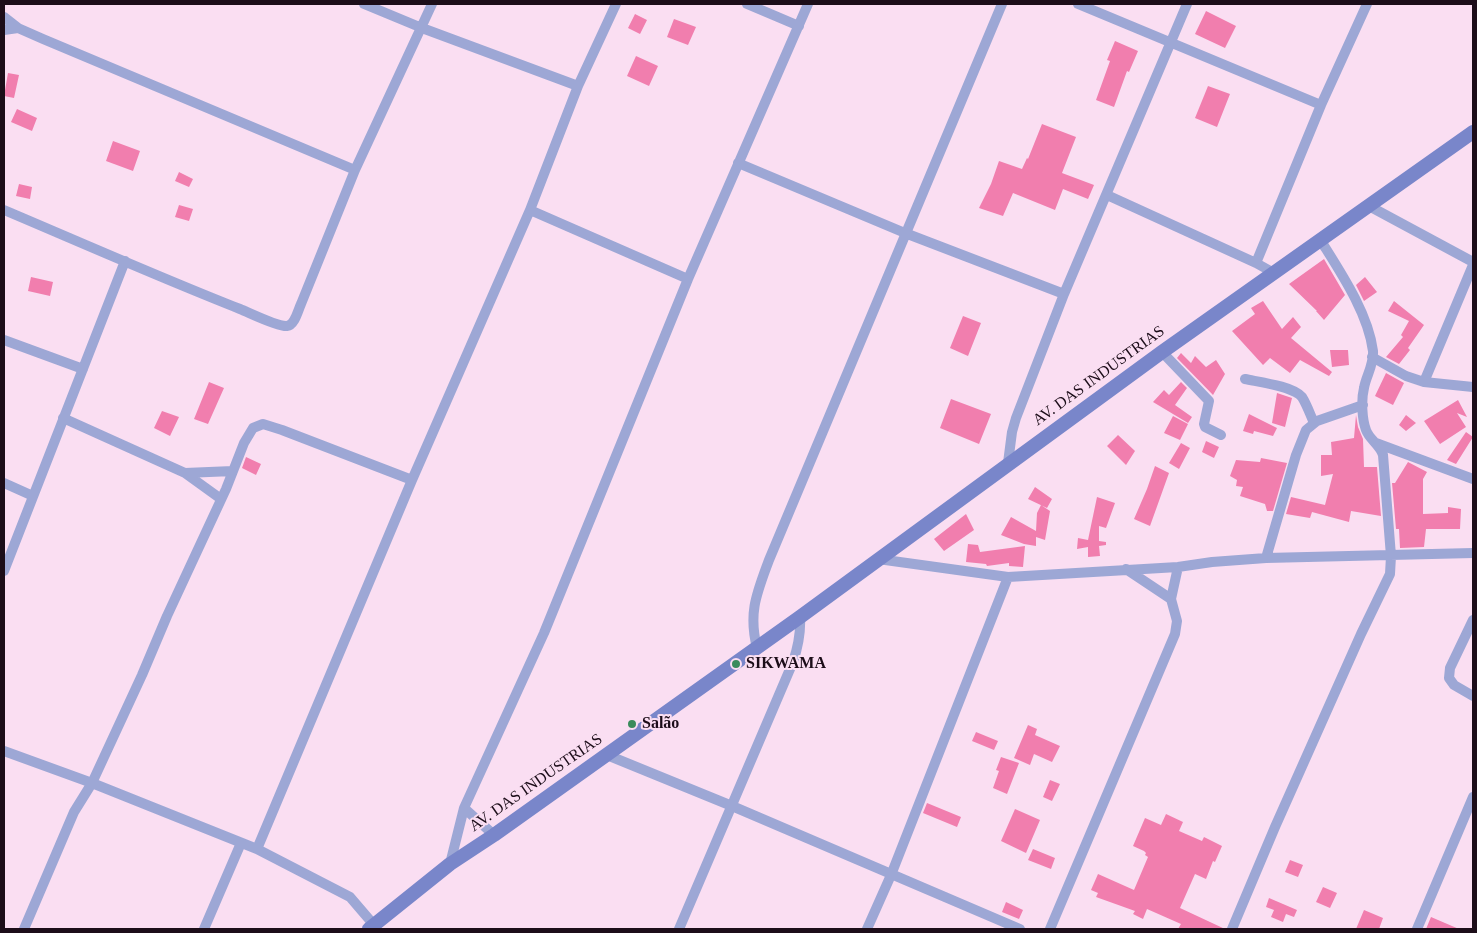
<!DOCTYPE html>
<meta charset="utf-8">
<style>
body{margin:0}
#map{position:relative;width:1477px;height:933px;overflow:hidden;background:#fadef2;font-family:Georgia,serif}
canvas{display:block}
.frame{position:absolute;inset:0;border:5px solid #1c0d19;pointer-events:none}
</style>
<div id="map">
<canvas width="1477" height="933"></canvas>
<div class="frame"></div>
</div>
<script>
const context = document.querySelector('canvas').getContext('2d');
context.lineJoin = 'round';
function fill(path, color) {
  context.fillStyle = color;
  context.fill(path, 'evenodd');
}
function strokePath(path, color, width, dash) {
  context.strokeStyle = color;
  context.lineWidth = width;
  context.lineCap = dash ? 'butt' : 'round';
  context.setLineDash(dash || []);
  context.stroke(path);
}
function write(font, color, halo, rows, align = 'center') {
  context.font = font + ' Georgia,serif';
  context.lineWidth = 4;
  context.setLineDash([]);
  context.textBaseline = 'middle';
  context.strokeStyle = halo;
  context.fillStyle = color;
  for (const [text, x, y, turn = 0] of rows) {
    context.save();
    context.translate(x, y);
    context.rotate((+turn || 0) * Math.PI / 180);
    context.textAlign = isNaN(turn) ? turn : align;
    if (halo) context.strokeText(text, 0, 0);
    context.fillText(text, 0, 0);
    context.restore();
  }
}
fill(new Path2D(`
 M1206 11 1236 26 1225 48 1195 34Z
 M635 14 647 20 640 34 628 28Z
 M674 19 696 27 688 45 667 37Z
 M1115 41 1138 51 1129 72 1127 71 1114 107 1096 100 1110 61 1107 60Z
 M636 56 658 66 649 86 627 76Z
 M8 73 19 75 14 98 4 96Z
 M1208 86 1230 94 1217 127 1195 118Z
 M17 109 37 118 32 131 11 122Z
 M1042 124 1076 137 1062 173 1094 185 1088 199 1063 189 1055 210 1013 193 1003 216 979 208 991 184 999 161 1022 169 1027 158 1028 159Z
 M113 141 140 151 133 171 106 161Z
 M179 172 193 179 189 187 175 181Z
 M19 184 32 187 30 199 16 196Z
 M179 205 193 209 189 221 175 217Z
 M1324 259 1345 295 1324 320 1316 311H1317L1289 284Z
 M31 277 53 282 50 296 28 291Z
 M1365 277 1377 292 1364 301 1356 285Z
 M1263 301 1282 329 1293 317 1301 327 1291 338 1332 372 1329 376 1300 360 1290 373 1270 358 1263 365 1232 331 1255 314 1251 308Z
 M1394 301 1424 325 1408 348 1410 350 1399 364 1386 357 1403 337 1401 335 1409 321 1388 311Z
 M963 316 981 323 968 356 950 348Z
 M1330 350H1348L1349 365 1332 367Z
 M1181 353 1191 363 1195 356 1206 367 1216 360 1225 374 1213 395 1177 358Z
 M1386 373 1404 383 1393 405 1375 396Z
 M209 382 224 388 208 424 194 419Z
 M1181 382 1187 388 1175 405 1192 417 1188 423 1153 402 1164 390 1169 395Z
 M1277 393 1292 398 1285 427 1272 423Z
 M951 399 991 414 979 444 940 428Z
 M1458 400 1467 417 1457 413 1466 427 1440 444 1424 421Z
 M162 411 179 417 170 436 154 428Z
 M1249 414 1277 428 1273 436 1254 431 1253 434 1243 431Z
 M1356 415 1358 427 1363 439 1364 467H1377L1381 516 1351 511 1349 522 1312 512 1310 518 1286 514 1291 497 1325 505 1333 474 1321 476V455H1332L1331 442 1354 438Z
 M1406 415 1416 423 1406 431 1399 425Z
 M1173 416 1188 424 1180 440 1164 433Z
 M1466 432 1473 437 1456 464 1447 460Z
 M1118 435 1135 451 1126 465 1107 446Z
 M1206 441 1219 447 1214 458 1202 452Z
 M1181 443 1190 448 1179 469 1169 463Z
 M246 457 261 464 256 475 242 468Z
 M1261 458 1287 463 1273 511H1267L1265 504 1240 496 1243 487 1236 486 1237 480 1230 476 1236 460 1260 462Z
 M1408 462 1427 472 1423 479V514L1448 513V507L1461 509 1460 529H1426L1424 547 1400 548 1399 529H1396L1392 483H1395Z
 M1155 466 1169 473 1150 526 1134 519 1147 489Z
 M1035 487 1052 499 1047 508 1028 499Z
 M1097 497 1115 503 1106 528 1099 526V541L1106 542V545L1099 546 1100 556 1088 557V547L1077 549 1078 538 1088 540Z
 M1041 505 1050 511 1045 540 1036 537V546L1024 544 1001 535 1011 517 1036 531 1037 513Z
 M966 514 974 530 944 551 934 539Z
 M968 544 978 545 980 552 1025 546 1023 567 1009 566V563L987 566 986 564 966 562Z
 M1028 725 1037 729 1035 735 1060 746 1052 762 1034 754 1030 765 1014 758Z
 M976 732 998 741 994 750 972 741Z
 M1001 757 1019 763 1007 794 993 788 999 771 996 770Z
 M1050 780 1060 784 1052 801 1043 797Z
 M927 803 961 817 957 827 923 813Z
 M1015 809 1040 820 1026 853 1001 841Z
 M1166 814 1183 822 1179 831 1202 841 1204 837 1222 846 1215 862 1213 861 1206 879 1195 874 1180 908 1225 929H1178L1181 924 1147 909 1143 919 1133 914 1135 911 1096 897 1098 893 1091 890 1098 874 1134 890 1148 857 1145 855 1146 853 1144 851 1133 846 1145 818 1161 825Z
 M1033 849 1055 858 1051 869 1028 860Z
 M1290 860 1303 865 1298 877 1285 872Z
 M1323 887 1337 893 1330 908 1316 902Z
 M1269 898 1297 910 1294 917 1286 914 1283 922 1271 917 1274 910 1266 907Z
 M1006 902 1023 910 1019 919 1002 912Z
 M1364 910 1383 918 1379 929H1356Z
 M1431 917 1459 929H1426Z`), '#f17eae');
strokePath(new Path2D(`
 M364 4 422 28 578 86
 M747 4 799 26
 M1078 4 1321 105
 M4 17 18 28 43 39 355 170
 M4 30 18 28
 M738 163 905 233 1064 294
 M1107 195 1256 263 1274 273
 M1369 206 1473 262
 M4 210C82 243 161 278 240 309 250 313 278 327 287 326 295 325 298 310 301 304L355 170 432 4
 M530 210 688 279
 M1256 263 1321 105 1367 4
 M4 340 83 369
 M1162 352 1209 401 1204 424 1205 427 1221 435
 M1372 357 1406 376 1424 382 1473 387
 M1245 379C1259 382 1293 386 1302 397 1307 405 1310 414 1314 423
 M1424 382 1473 265
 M63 418 185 473 221 499
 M1376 443 1473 479
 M1008 463 1012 432 1016 418 1064 294 1187 4
 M185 473 233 471
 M4 483 33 496
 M1266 558 1296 455 1306 430 1317 421 1363 405
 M878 559 1008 577 1178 567 1212 562 1266 558 1473 553
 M1126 569 1171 599
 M4 571 125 261
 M1473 620 1450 668 1449 678 1454 685 1473 696
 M757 648C748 612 757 593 769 560L1002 4
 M4 751 92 783 257 849 350 897 374 925
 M607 755 732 806 1020 929
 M464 808 494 835
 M257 849 412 480 530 210 578 86 616 4
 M450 864 464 808 544 633 688 279 808 4
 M24 929 74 812 92 783 142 675 167 616 226 489 244 443 253 428 263 424 282 430 412 480
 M204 929 241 843
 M679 929 793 662C798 647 801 633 800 617
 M867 929 891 875 1008 577
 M1050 929 1175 634 1177 621 1171 599 1178 567
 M1232 929 1275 827 1361 634 1390 574 1391 556 1383 455C1380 445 1369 439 1366 430 1362 419 1361 400 1364 388 1366 376 1374 365 1373 351 1368 313 1341 273 1321 241
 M1417 929 1473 797`), '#9da7d5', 10);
strokePath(new Path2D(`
 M369 929 450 864 494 835 800 617 1162 352 1473 132`), '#7986ca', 14);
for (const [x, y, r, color] of [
 [736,664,5,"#3a8b5c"],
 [632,724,5,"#3a8b5c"]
]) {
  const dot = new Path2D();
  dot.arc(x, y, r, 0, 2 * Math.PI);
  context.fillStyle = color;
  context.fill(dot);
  strokePath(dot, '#fadef2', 2);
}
write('16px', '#1c0d19', '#fadef2', [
 ["AV. DAS INDUSTRIAS",1099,376,-36],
 ["AV. DAS INDUSTRIAS",536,783,-35]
]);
write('bold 16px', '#1c0d19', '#fadef2', [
 ["SIKWAMA",746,664],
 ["Salão",642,724]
], 'left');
</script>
